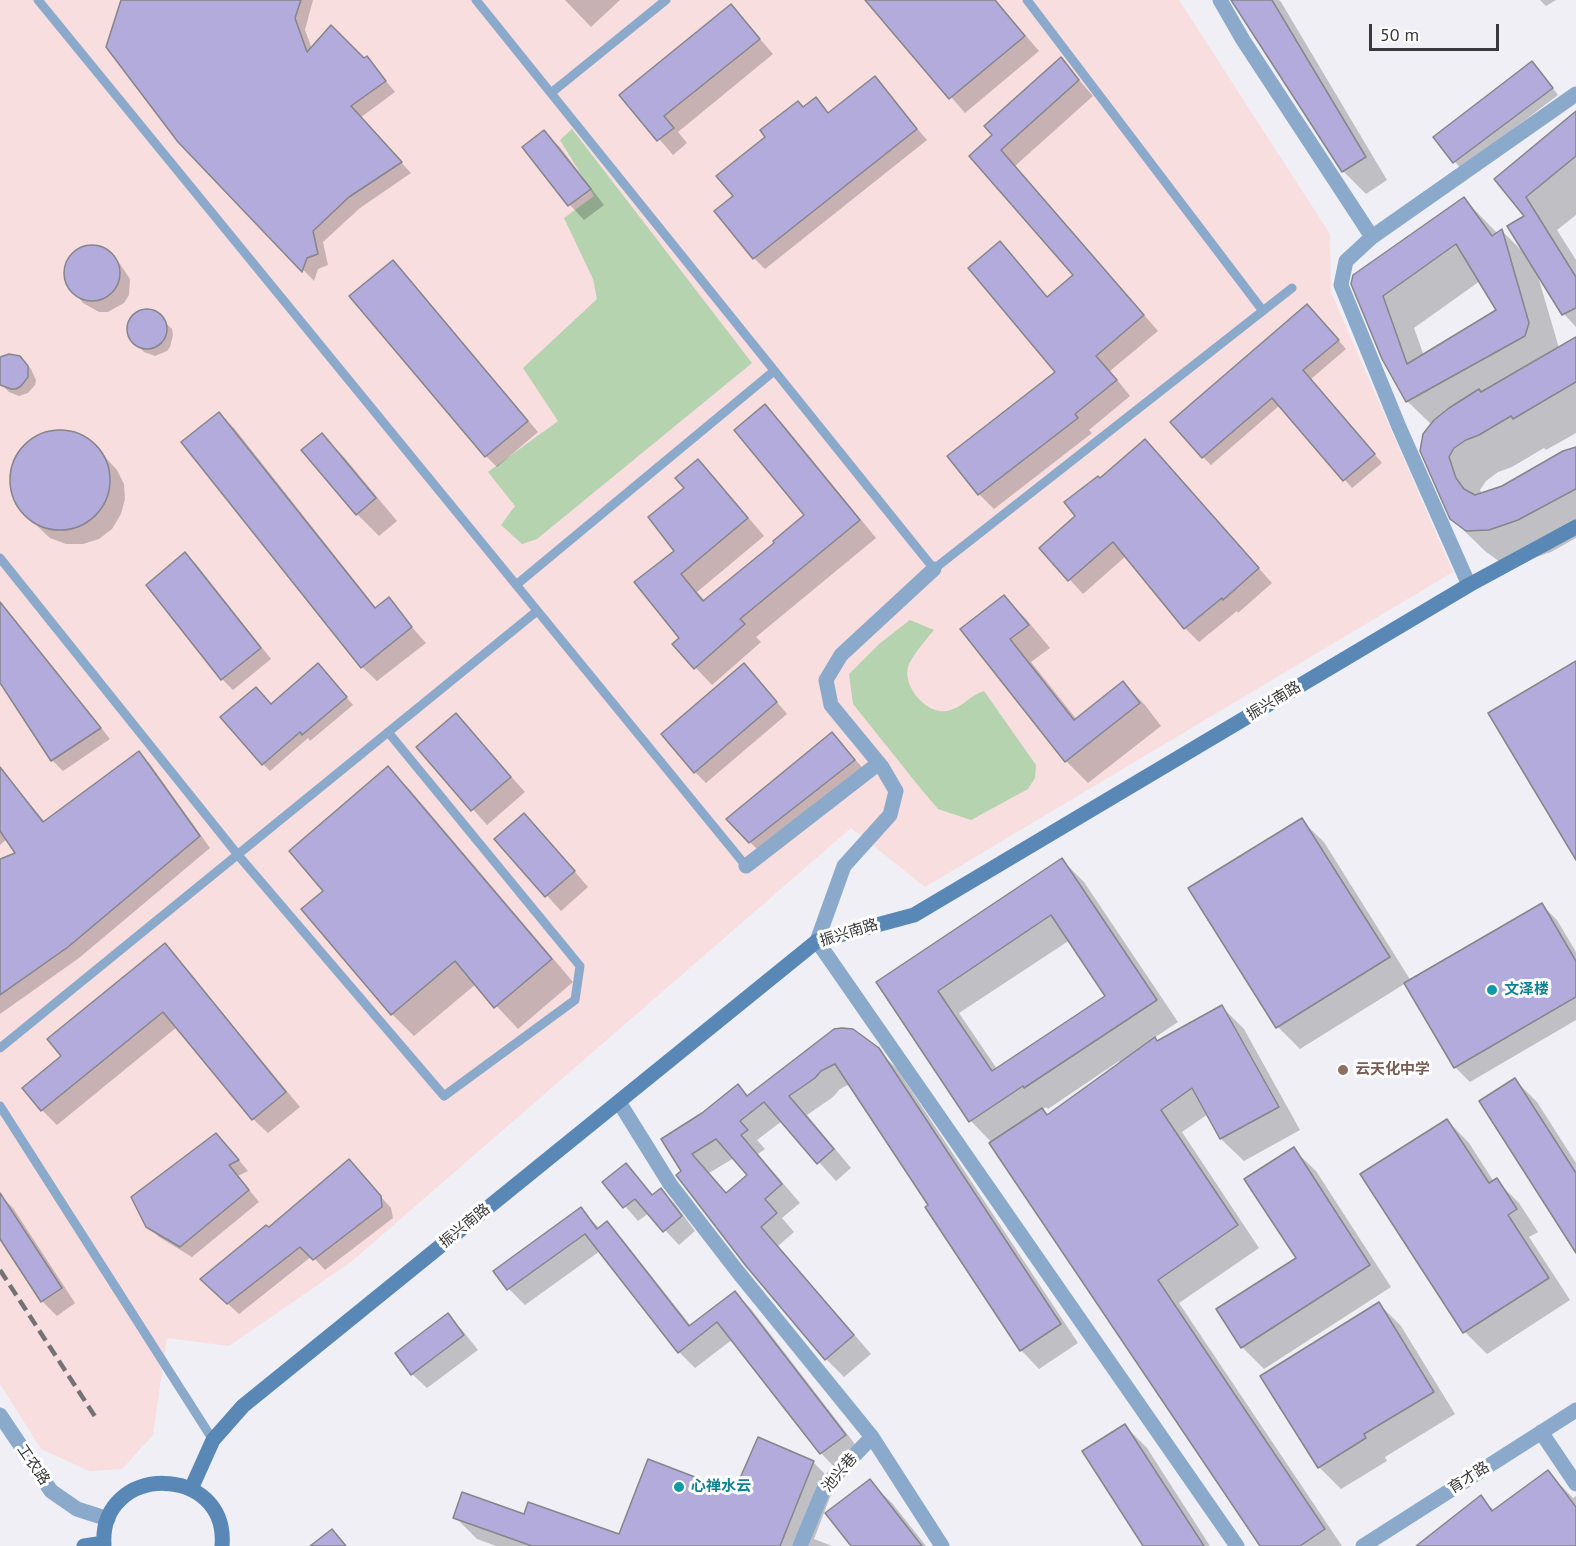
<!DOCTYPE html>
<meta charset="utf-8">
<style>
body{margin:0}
#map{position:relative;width:1576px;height:1546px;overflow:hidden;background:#efeff5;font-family:"PT Sans",sans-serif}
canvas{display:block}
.scale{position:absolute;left:1369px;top:24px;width:130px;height:27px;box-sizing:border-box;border:3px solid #39393b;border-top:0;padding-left:8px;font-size:18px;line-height:21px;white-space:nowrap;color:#39393b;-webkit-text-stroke:4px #fff;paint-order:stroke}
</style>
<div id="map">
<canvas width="1576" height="1546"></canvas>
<div class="scale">50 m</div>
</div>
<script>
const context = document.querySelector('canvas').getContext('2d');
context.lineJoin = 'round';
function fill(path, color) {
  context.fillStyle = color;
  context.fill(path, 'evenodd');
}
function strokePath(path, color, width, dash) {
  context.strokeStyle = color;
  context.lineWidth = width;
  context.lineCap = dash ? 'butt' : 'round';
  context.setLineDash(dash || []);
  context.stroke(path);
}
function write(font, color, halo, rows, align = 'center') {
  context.font = font + ' "PT Sans","Noto Sans SC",sans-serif';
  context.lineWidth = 6;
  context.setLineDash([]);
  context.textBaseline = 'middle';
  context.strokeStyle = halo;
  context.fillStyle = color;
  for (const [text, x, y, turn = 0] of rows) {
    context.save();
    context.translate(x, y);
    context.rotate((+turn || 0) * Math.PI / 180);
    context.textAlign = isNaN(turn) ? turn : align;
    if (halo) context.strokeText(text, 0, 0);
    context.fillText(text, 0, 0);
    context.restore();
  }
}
fill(new Path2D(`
 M0 0H1179L1330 234 1331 292 1453 572 925 887 851 828 351 1262 229 1346 167 1338 153 1435 122 1469 89 1471 41 1449 0 1384Z`), '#f9dedf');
fill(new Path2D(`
 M572 129 752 363 537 539 522 544 501 525 515 506 488 472 558 421 523 368 597 299 593 279 564 218 594 196 560 140Z
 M910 620 934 630C926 640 915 652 909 664 900 684 926 715 947 711 962 708 970 695 984 691L1036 765 1035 778 1028 789 971 820 938 809 921 789 853 704 849 674 879 644Z`), '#b5d3ae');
fill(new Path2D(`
 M123 0H313L305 30 312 49 364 61 367 58 395 92 360 118 411 173 360 208 323 242 328 265 318 269 314 281 179 141Z
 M565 0H620L591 27Z
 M867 0H995L1039 51 965 113Z
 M1233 0H1279L1281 2 1387 180 1366 194 1343 171Z
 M1540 0H1556L1546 6Z
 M731 6 773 54 678 132 687 143 673 155 621 95Z
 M1061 59 1093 96 1015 166 1158 331 1110 371 1130 396 1089 430 1092 433 994 509 979 494 1058 372 1000 243 1048 298 1075 275 971 156 994 136Z
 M1539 70 1558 95 1461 169 1435 137Z
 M874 78 927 140 765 269 754 258 735 197 804 109 816 99 829 114Z
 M1576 114V215L1557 230 1576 260V327L1564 314 1537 273 1559 348 1576 338V433L1546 450 1544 448 1512 467 1498 472 1486 481 1480 490 1482 494 1503 488 1576 449V538L1551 552 1522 562H1500L1485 551 1451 518 1432 425 1407 401 1353 284 1464 199 1498 234 1502 231 1524 253 1526 216 1496 179ZM1480 281 1499 311 1424 356 1414 328Z
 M544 132 559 146 604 205 584 220 570 205 524 147Z
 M93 247 109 253 120 264 130 279 129 295 124 303 108 312H99L83 303 67 283 65 274 67 265 77 252Z
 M403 273 538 432 497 467 486 456Z
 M143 311 155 313 172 329 173 335 170 347 167 351 155 356 144 352 129 334 128 328 133 317Z
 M1315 314 1346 349 1311 379 1382 463 1352 488 1280 405 1211 465 1203 457Z
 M0 360 24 361 31 369 36 380 35 385 28 393 19 396 9 392 0 383Z
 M765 406 782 423 876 538 756 637 761 642 712 685 674 645 681 638 676 551 686 488 698 461 715 478 764 536 697 592 705 601 776 543 806 515Z
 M219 414 234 428 377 609 388 600 426 643 377 681 362 667Z
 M63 431 78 434 91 442 117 470 124 484 125 499 121 514 112 529 99 539 83 544H66L50 538 21 511 13 496 10 479 14 463 21 449 33 439 47 432Z
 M322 435 344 457 397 521 379 536 357 514Z
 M1145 441 1272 583 1238 613 1237 611 1199 642 1185 628 1126 556 1083 594 1041 548 1077 516 1100 480Z
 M185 554 196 564 271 659 233 690 222 679 148 586Z
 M1004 597 1026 619 1050 648 1031 662 1077 720 1123 683 1145 705 1161 726 1088 783 1066 761 962 630Z
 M0 604 11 615 110 739 63 771 52 760 0 680Z
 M325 672 353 705 310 741 308 738 270 771 263 764 271 705Z
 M755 676 787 714 706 783 695 772Z
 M456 715 525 792 487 825 418 747Z
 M832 734 869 775 765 857 750 842Z
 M139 753 150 764 210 848 79 958 0 1014V860L17 854 7 839 0 845V769L45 822Z
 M388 768 410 790 573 982 518 1029 476 984 414 1036 392 1014 325 891Z
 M1301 820 1324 842 1411 981 1542 905 1557 920 1576 952V1020L1470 1082 1455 1067 1406 983 1300 1049 1278 1027Z
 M539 830 588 887 561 911 496 839Z
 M1062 860 1084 882 1178 1022 1154 1038 1158 1042 1222 1007 1244 1029 1300 1130 1244 1161 1221 1139 1208 1114 1182 1132 1259 1248 1179 1303 1342 1546H1262L992 1143 971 1121 878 983ZM1070 940 1107 996 997 1069 959 1013ZM1119 1061 1121 1064 1048 1116 1042 1110 1046 1107 1048 1109Z
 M165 945 179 960 300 1107 268 1133 253 1119 177 1027 57 1125 42 1110 63 1056Z
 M835 1031 878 1050 897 1069 1078 1343 1039 1369 1021 1350 930 1206 850 1084 840 1089 833 1097 807 1115 851 1168 836 1181 782 1121 757 1140 765 1149 758 1154 800 1203 782 1218 794 1232 778 1246 871 1354 844 1377 826 1359 683 1171 703 1114 738 1086 749 1097ZM734 1158 749 1175 727 1194 709 1173Z
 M1515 1080 1537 1102 1576 1163V1250Z
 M1447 1120 1469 1143 1494 1182 1496 1180 1519 1203 1538 1232 1529 1237 1570 1300 1487 1354 1465 1332Z
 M227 1146 248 1171 238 1176 259 1202 192 1257 159 1237 147 1226Z
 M1293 1149 1316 1171 1391 1287 1264 1369 1242 1347 1298 1259Z
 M349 1161 391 1208 393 1218 325 1270 312 1256 239 1314 213 1290 269 1229Z
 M626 1165 654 1196 661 1190 675 1204 695 1231 679 1245 649 1213 638 1221 604 1182Z
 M0 1195 13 1208 75 1303 57 1316 42 1301 0 1236Z
 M581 1209 600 1229 607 1223 623 1240 691 1326 735 1293 751 1309 861 1452 837 1470 821 1453 733 1339 695 1368 679 1352 600 1251 525 1305 509 1289 495 1271Z
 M1379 1304 1401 1326 1455 1414 1385 1457 1387 1461 1341 1489 1319 1467Z
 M448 1315 462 1330 478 1350 427 1388 412 1374Z
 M1125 1426 1147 1448 1210 1546H1145Z
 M813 1462 835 1484 814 1539 832 1546H496L477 1539 455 1517 525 1516 620 1536 734 1494Z
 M1548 1472 1573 1498 1576 1496V1546H1419L1480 1497 1495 1511Z
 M869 1481 892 1503 926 1546H853Z`), '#0003');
const building = new Path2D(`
 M121 0H301L295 18 307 52 331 25 364 58 367 56 386 81 351 106 402 162 349 197 313 231 318 254 307 258 302 272 178 142 106 47Z
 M865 0H995L1025 36 949 99Z
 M1231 0H1272L1366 157 1342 172Z
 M731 4 760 39 664 116 674 128 657 141 619 95Z
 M1061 57 1079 80 1001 150 1144 315 1096 356 1117 380 1075 414 1078 418 978 495 947 456 1055 372 968 268 1000 241 1047 297 1073 275 969 156 992 135 984 126Z
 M1532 61 1553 88 1453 163 1433 137Z
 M875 76 917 129 753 259 714 211 733 196 716 176 765 137 760 130 798 101 803 107 816 97 828 113Z
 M1576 111V156L1526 197 1576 277V308L1562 315 1507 226 1524 216 1494 179Z
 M544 130 591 189 568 206 522 147Z
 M1464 197 1492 236 1502 229 1529 323 1525 336 1406 402 1382 359 1351 284 1353 275ZM1456 244 1496 310 1407 364 1383 296Z
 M64 273a28 28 0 1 1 56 0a28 28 0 1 1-56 0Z
 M393 260 528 421 485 457 349 296Z
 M1307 304 1339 340 1303 370 1375 454 1343 481 1272 398 1202 458 1170 422Z
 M127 329a20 20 0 1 1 40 0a20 20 0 1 1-40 0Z
 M1576 337V382L1513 419 1511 416 1479 435 1466 440 1454 448 1449 457 1456 478 1464 489 1475 495 1502 486 1563 451 1576 447V489L1518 520 1489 530 1466 531 1450 519 1420 451 1423 434 1434 420 1449 408 1479 389 1481 392Z
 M9 354 20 356 28 366V377L21 386 16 389H11L0 385V357Z
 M765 404 860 520 740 619 745 624 694 669 672 644 679 638 634 582 674 551 648 517 684 488 675 478 698 459 748 518 681 574 703 601 774 543 773 541 804 515 734 430Z
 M219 412 375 608 389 597 412 627 361 668 181 442Z
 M10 480a50 50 0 1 1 100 0a50 50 0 1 1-100 0Z
 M322 433 376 498 356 515 301 450Z
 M1145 439 1259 568 1223 600 1222 598 1184 629 1113 542 1068 581 1039 548 1075 516 1064 502 1098 476 1100 478Z
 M185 552 261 648 221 680 146 585Z
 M1004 595 1029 625 1010 639 1074 720 1123 681 1140 703 1065 762 960 629Z
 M0 602 101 728 51 761 0 683Z
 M1576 661V860L1488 713Z
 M318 663 347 697 302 735 300 732 262 765 220 717 256 687 271 704Z
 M744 663 777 702 694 773 661 734Z
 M456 713 511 777 471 811 416 747Z
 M832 732 855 760 749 843 726 819Z
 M139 751 200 836 68 947 0 995V859L15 853 0 831V767L43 822Z
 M388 766 552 959 494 1008 455 961 391 1015 301 909 323 891 289 851Z
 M524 813 575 871 545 897 494 839Z
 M1302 818 1390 957 1276 1028 1188 888Z
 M1062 858 1157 1000 1024 1088 1023 1086 969 1122 876 982ZM1051 915 1105 996 992 1071 938 991Z
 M1542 903 1576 961V997L1454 1068 1404 983Z
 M165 943 286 1092 252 1120 163 1012 41 1111 22 1088 61 1056 47 1039Z
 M1222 1005 1279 1107 1220 1139 1192 1088 1161 1110 1238 1225 1158 1280 1325 1529 1300 1546H1260L989 1143 1042 1108 1047 1115 1155 1037 1157 1041Z
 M842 1028 853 1029 879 1048 1061 1324 1020 1351 925 1207 928 1205 835 1064 821 1071 815 1078 789 1096 834 1149 817 1164 764 1102 740 1121 748 1130 741 1135 782 1184 765 1199 777 1213 761 1227 854 1335 825 1360 746 1266 676 1175 681 1171 661 1139 702 1113 738 1084 747 1096 834 1029ZM716 1139 747 1175 726 1193 692 1154Z
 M1515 1078 1576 1173V1253L1479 1101Z
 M1447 1119 1489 1183 1497 1178 1517 1209 1508 1215 1549 1278 1463 1333 1360 1174Z
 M216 1133 239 1160 229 1165 249 1190 180 1247 146 1227 131 1197Z
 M1294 1147 1370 1265 1241 1348 1216 1309 1296 1258 1244 1179Z
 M349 1159 381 1196 382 1207 313 1260 300 1247 227 1304 200 1279 266 1225 269 1227Z
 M626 1163 652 1195 661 1188 682 1216 663 1232 635 1199 623 1208 602 1182Z
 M0 1193 62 1288 41 1302 0 1239Z
 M581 1207 597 1229 607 1221 689 1326 735 1291 846 1435 820 1454 717 1322 678 1353 585 1234 507 1290 493 1271Z
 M1379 1302 1434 1392 1364 1434 1366 1438 1318 1468 1260 1376Z
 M448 1313 464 1335 411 1375 395 1353Z
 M1125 1424 1204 1546H1143L1082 1451Z
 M758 1437 814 1461 780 1546H532L453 1518 462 1492 524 1514 528 1502 619 1534 648 1459 734 1492Z
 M1548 1470 1576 1507V1546H1416L1481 1495 1492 1511Z
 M870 1479 922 1546H851L825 1513Z
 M332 1529 346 1546H310Z`);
fill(building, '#b2abdc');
strokePath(building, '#85858a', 1.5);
strokePath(new Path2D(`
 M38 0 746 866
 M476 0 934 569 1292 288
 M1027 0 1263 311
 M551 93 666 0
 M0 558 238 855 444 1096 575 1000 580 966 388 732
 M516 585 774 371
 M0 1048 537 611
 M0 1106 213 1440`), '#8baacb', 9);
strokePath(new Path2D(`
 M1220 0 1243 40 1372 237
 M934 569 841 655 826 680 831 705 882 767 896 791 890 815 844 866 817 941 1237 1546
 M1469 585 1399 427 1341 285 1346 261 1372 237 1576 94
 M746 866 879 763
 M619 1102 670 1184 738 1272 872 1437 942 1546
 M0 1415 51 1491 77 1509 108 1519
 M1541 1432 1576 1484
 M800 1546 825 1486 872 1437
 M1363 1546 1576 1410`), '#8baacb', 15);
strokePath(new Path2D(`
 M191 1489 213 1440 243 1406 817 941 914 915 1469 585 1576 527
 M84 1546 104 1543
 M104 1546C98 1462 229 1463 222 1546`), '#5988b7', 15);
strokePath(new Path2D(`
 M0 1270 96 1418`), '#737376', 4.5, [12, 6]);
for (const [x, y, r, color] of [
 [1492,990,6,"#0f9aa8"],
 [1343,1070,6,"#8d6e63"],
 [679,1487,6,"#0f9aa8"]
]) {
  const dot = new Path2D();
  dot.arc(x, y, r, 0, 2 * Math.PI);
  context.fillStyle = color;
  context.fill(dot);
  strokePath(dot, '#fff', 2);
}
write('15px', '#39393b', '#fff', [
 ["振兴南路",1274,701,-31],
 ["振兴南路",849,933,-17],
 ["振兴南路",465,1226,-39],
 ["工农路",33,1465,56],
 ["池兴巷",840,1473,-50],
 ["育才路",1469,1478,-33]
]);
write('bold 15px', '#0d838f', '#fff', [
 ["文泽楼",1504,990],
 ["心禅水云",691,1487]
], 'left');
write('bold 15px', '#785e54', '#fff', [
 ["云天化中学",1355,1070]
], 'left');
</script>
